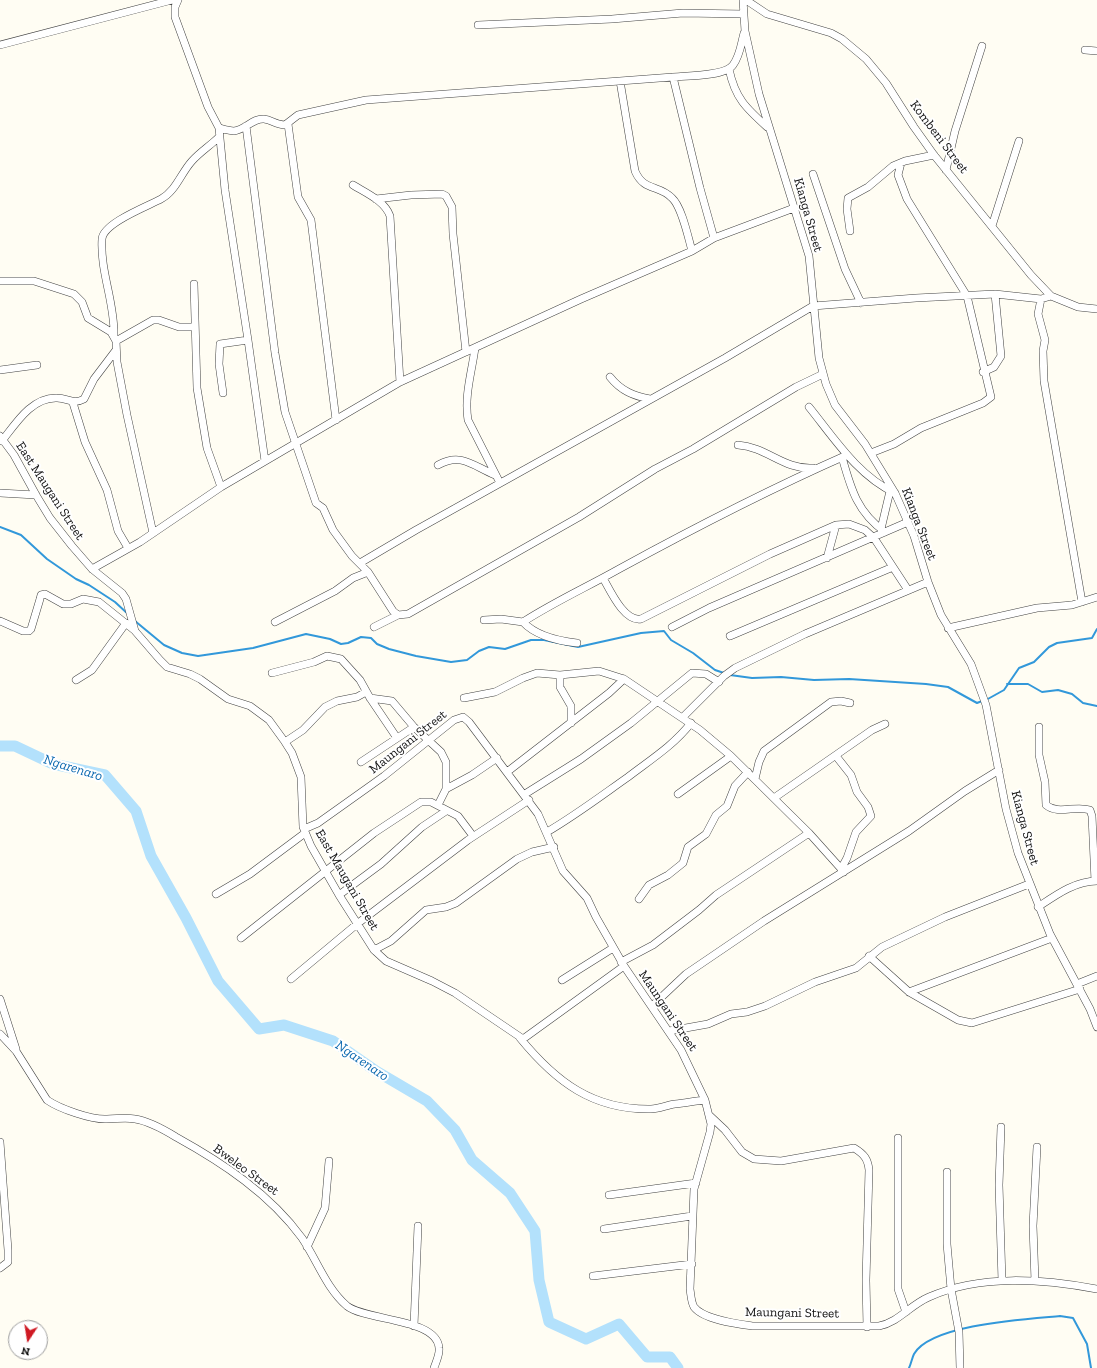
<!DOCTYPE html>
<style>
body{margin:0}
#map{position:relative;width:1097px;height:1368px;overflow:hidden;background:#fffdf3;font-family:"Zilla Slab",serif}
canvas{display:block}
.north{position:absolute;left:8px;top:1320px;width:40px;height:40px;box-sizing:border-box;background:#fff;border:1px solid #9f9f9f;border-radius:50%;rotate:192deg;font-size:11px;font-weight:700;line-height:16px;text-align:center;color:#101010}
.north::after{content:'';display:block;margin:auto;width:14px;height:18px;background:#cf1923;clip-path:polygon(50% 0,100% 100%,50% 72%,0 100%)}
</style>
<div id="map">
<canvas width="1097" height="1368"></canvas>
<div class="north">N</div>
</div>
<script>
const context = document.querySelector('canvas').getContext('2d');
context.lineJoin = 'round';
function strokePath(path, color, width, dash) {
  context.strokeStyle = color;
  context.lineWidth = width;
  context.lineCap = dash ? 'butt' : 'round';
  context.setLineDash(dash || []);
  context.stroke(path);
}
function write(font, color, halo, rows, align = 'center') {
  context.font = font + ' "Zilla Slab",serif';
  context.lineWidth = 4;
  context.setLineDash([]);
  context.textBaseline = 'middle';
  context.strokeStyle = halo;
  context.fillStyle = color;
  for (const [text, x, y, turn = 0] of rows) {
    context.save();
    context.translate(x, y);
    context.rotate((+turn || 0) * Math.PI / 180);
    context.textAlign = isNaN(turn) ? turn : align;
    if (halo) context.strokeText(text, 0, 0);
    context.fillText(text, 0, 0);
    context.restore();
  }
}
strokePath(new Path2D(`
 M0 527 21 535 47 559 76 579 89 585 115 602 128 614
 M135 621 164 645 182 653 198 656 253 648 306 634 330 639 341 644 348 643 361 637 371 638 377 644 389 649 416 656 451 662 467 660 479 651 489 647 505 649 531 640H544L578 647 641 633 664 631 671 640 693 653 715 670 724 673
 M730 675 752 678 781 677 814 680 849 679 926 684 948 687 977 703 982 701
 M1007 684H1028L1042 692 1058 690 1072 694 1083 703 1097 706
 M986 700 1004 690 1019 668 1034 662 1049 647 1057 643 1092 638 1097 629
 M909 1368C911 1364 912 1358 914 1354 931 1324 1028 1319 1060 1316L1073 1318 1087 1344 1091 1368`), '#3298da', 2);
strokePath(new Path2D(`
 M0 746H15L53 764 105 775 136 811 151 856 186 918 218 981 259 1029 284 1025 333 1041 376 1071 427 1101 455 1130 472 1160 510 1193 535 1231 539 1280 549 1322 586 1339 619 1324 647 1357H670L678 1368`), '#b3e1fc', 11);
const street = new Path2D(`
 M178 0 175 7V17L208 107 219 128 225 190 248 340 265 461
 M743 0 745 31 759 94 809 256 819 358 826 384 835 405 865 444 895 493 914 536 928 582 941 615 971 664 986 705 1006 809 1018 853 1050 934 1090 1009 1097 1027
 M746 0 767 14 831 33 842 39 866 59 886 83 914 127 934 155 1031 275 1051 296 1078 307 1097 309
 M478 25 612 19 683 13 744 14
 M0 45 172 0
 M1085 50 1097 51
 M729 69C735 98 746 108 767 127
 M673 77 700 188 714 238
 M620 81 635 171C644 192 659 184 672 198 682 207 688 237 692 251
 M288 124 298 197 311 220 336 420
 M246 126 275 353 285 412 316 503 323 508 333 530 352 556 368 572 393 611 398 615 408 614 579 517 655 469 693 449 796 387 823 374
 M219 128C223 129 229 131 234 131 245 130 253 118 264 119 272 120 276 125 285 125L298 115 366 100 673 77C686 76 726 76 733 65 740 56 741 44 744 33
 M946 170 955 131 982 46
 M813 174 845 269 861 303
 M353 185C366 193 385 201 390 216L400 382
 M376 199 411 195 442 194 446 196 452 207 453 234 466 352
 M992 226 1019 141
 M850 231 847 209 848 198 868 187 893 166 905 161 934 155
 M0 281H34L74 294 82 302 88 318 111 332 116 341 117 362 127 415 153 533
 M194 284 197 388 207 448 221 487
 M1041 299 1038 314 1045 340 1043 351 1044 381 1082 602
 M114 336C115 303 100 272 102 239 103 223 148 206 161 199 176 191 181 173 192 161 200 152 211 145 219 137
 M116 341 153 320H159L179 327H195
 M475 348C472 371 464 396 468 420L500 483
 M0 370 37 365
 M983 372 994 367 1001 356 995 294
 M610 377C621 391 634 396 650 399
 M223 393 219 364 220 344 248 340
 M73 403 85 442 107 490 118 531 128 548
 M809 407C834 438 858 476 895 493
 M0 436 14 455 36 495 50 518 72 546 92 569 122 593 126 599 135 631 160 660 167 667 190 674 200 679 228 699 250 706 269 720 285 742 292 753 301 777 303 827 311 846 339 895 374 950 386 961 432 981 455 993 523 1039 624 966
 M2 441C16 423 32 397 57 398 68 398 73 405 84 399L94 379 116 350
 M738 445C767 447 784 470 813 468
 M871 453 894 444 921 428 983 403 991 397 967 296 907 199 898 175 901 163
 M842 457C851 489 857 512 885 532
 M438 465C461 452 473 466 495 475
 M0 493 36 495
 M881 529 890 491
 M827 558 836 525
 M360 563 416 530 725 358 813 306 916 298 995 294 1041 299 1051 296
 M92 569 140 542 221 487 400 382 581 299 692 251 714 238 794 208
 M603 578C610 590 624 622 641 619L770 554 836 525 849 524 865 530 874 538 908 590
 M484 620 501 619 523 622C536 636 559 641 577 643
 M0 621 23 631H29L31 629 40 599 41 595 45 594 63 604H71L83 599 99 602 134 630
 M275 622 335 591 353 578 368 572
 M523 622C554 602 587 587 619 569 694 528 770 489 847 455
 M374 627 398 615
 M672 627 709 608 908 522
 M948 628 1037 608 1072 605 1097 597
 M730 636 893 567
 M272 673 314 662 327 656 341 659 360 680 370 698 397 738
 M560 675V687L571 706V723
 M76 680 92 670 126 623
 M370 698 392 701 414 727 441 752 446 762V789
 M464 698 495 692 523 678 537 673 560 675 599 671 624 679 700 730 731 756 809 833 844 872
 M682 718 724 676 735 668 805 634 928 582
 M1039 727V755L1045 782 1046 805C1058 815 1076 805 1090 810L1092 816 1095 881
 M285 742 303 730 325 707 337 701 357 697 366 692
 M836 756 851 775 857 792 868 807 871 816 856 832 847 858 841 869
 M361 762 414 727
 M507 772 609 693 624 679
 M755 779 759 762 764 751 831 702 841 701 850 703
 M525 794 581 759 631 723 692 673 706 674 719 682
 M678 794 731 756
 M774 798 872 730 885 724
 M438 805 446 789 472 775 497 758
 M304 829 318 823 384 776 454 720 463 717 469 722 538 814 563 871 587 898 596 917 624 966 681 1050 705 1100 711 1124 710 1132 694 1189 690 1289C691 1295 691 1302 694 1307 704 1320 738 1324 753 1326H879C899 1322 910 1305 929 1297 981 1274 1042 1279 1097 1289
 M547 832C576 815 601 796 628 777 650 760 673 746 691 723
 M216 894 250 874 305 833
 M339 895 381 864 422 827 446 811
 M639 899 649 885 668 875 683 863 688 847 706 834 716 815 727 806 735 786 748 772
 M1038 907C1056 895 1075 881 1097 881
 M241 938 374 833 421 802H431L458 816 473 836
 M374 950 391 941 426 910 446 907 456 903 517 859 532 852 554 847
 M869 956 909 992 958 1020 972 1023 1080 989
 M621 962 653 945 699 910 716 895 809 833
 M291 979 357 924 468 840 529 800
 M562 980 613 948
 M1077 984 1097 976
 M909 992 1052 938
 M0 999 16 1049
 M652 1006 686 974 764 921 909 831 965 791 999 770
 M669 1031 708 1024 731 1014 747 1012 765 1006 815 982 856 968 882 947 945 917 1029 884
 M0 1034 16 1051 47 1100C60 1109 92 1120 107 1119 117 1119 125 1117 135 1119 149 1121 163 1129 176 1137 223 1163 270 1194 302 1238 317 1260 326 1288 347 1306 366 1321 437 1318 439 1348 440 1354 436 1362 434 1368
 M520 1038C556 1082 593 1110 651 1109 659 1109 667 1105 675 1104 685 1103 695 1101 705 1100
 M709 1115 725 1130 742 1152 754 1159 781 1161 854 1148C864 1154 868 1159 869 1170L866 1280 867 1327
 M1001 1127 999 1185 1002 1281
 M898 1138V1289L906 1312
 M0 1142 8 1250V1262L0 1268
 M947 1172V1244L951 1289 959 1332 960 1368
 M609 1195 696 1183
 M604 1229 692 1216
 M307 1247 325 1208 329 1161
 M593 1276 692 1264
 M1035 1281 1033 1226 1037 1147
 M414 1326 418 1226`);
strokePath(street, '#434343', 8);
strokePath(street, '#fff', 7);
write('13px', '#101010', '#fff', [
 ["Kombeni Street",939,137,53],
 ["Kianga Street",808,215,74],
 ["East Maugani Street",50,491,57],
 ["Kianga Street",919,524,69],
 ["Maungani Street",408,742,-38],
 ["Kianga Street",1025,828,75],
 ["East Maugani Street",347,880,60],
 ["Maungani Street",668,1011,56],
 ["Bweleo Street",246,1170,36],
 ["Maungani Street",792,1313,1]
]);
write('italic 14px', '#0c69b0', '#fff', [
 ["Ngarenaro",73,768,17],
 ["Ngarenaro",362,1061,34]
]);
</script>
